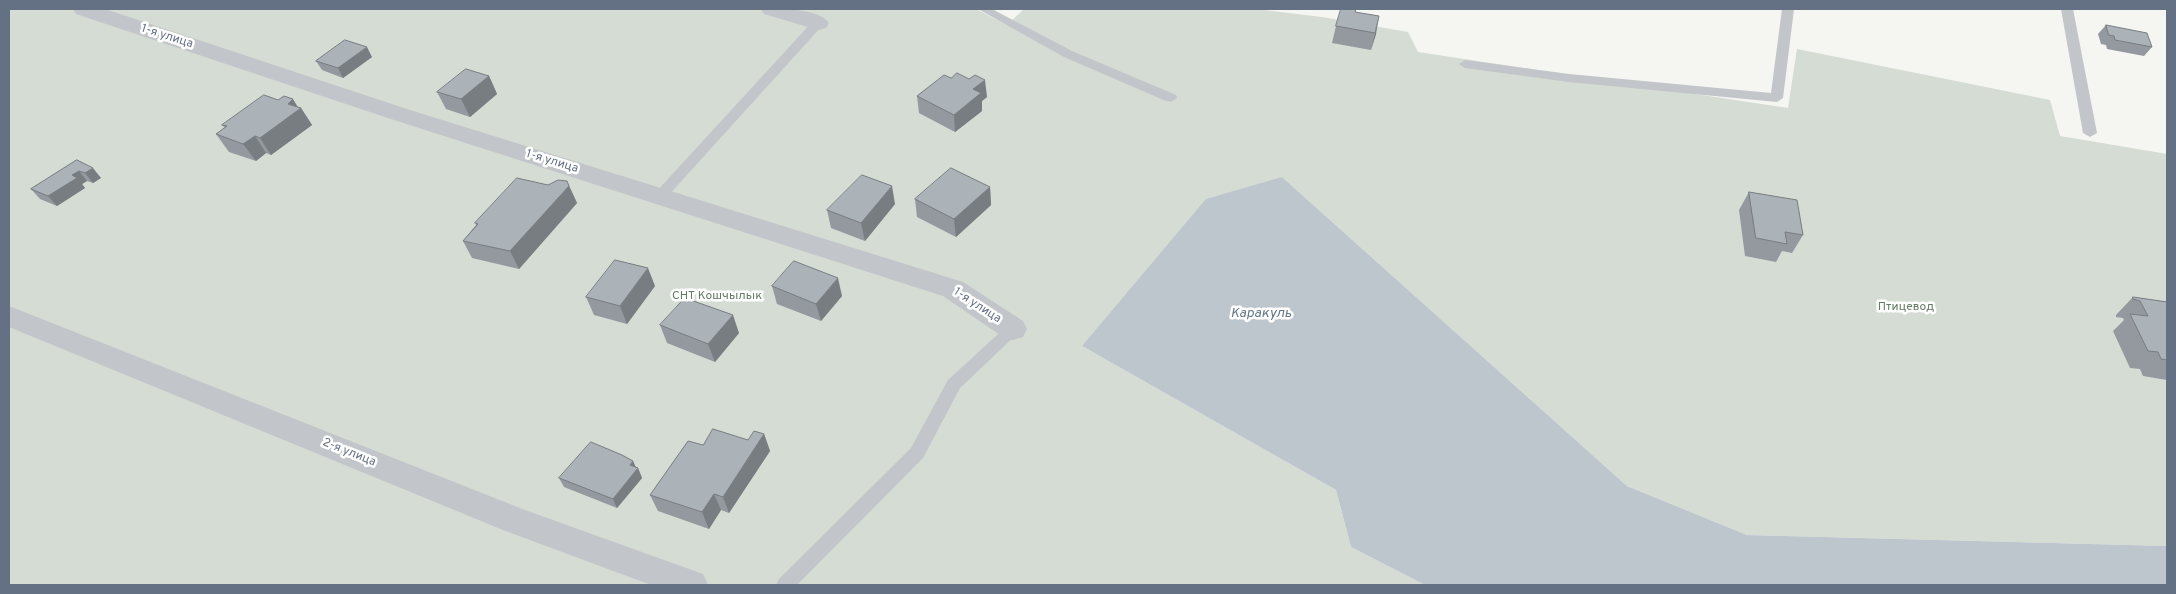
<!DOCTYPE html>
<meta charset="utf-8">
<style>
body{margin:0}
#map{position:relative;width:2176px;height:594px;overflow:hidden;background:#f5f5f2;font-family:Overpass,sans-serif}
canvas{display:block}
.frame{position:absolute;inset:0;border:10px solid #647083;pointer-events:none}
</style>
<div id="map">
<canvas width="2176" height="594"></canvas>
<div class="frame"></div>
</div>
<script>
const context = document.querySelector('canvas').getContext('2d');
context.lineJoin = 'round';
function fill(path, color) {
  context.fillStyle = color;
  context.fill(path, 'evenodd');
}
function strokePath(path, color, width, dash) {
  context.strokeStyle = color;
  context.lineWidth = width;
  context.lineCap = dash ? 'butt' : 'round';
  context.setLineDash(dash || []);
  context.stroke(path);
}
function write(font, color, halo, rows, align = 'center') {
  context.font = font + ' Overpass,sans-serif';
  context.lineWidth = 5;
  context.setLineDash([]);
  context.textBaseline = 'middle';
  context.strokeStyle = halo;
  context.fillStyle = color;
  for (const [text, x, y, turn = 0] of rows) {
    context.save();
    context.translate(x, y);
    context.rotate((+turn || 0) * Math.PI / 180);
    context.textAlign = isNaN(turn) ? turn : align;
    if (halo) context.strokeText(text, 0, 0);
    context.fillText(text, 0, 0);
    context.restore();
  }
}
fill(new Path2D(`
 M9 9H976L1007 25 1024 9H1255L1322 17 1408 32 1418 52 1788 108 1797 49 2050 100 2060 136 2167 154V546L1747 535 1627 486 1282 177 1082 346 1336 490 1351 547 1425 585H9Z`), '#d5dcd3');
fill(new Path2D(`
 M1282 177 1627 486 1747 535 2167 546V585H1425L1351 547 1336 490 1082 346 1206 199Z`), '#bec6cd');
fill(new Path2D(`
 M978 9H992L1072 51 1176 95 1177 98 1171 102 1166 101 1064 57Z
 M1782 9H1794L1783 98 1777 102 1569 82 1465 68 1459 64 1465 60 1569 74 1771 93Z
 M2061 9H2073L2097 133 2090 137 2083 133Z
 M818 19 824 23 822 26 666 198H656L654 195 656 192 814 20Z
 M1013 323 1018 325 1021 329 1018 333 960 388 923 458 797 585H776L779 579 911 448 948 380 1008 325Z`), '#c2c5c9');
fill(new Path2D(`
 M73 9H105L410 110 963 282 1023 321 1027 329 1023 337 1013 340 1003 337 943 296 394 120 76 14Z
 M761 9C778 8 819 8 829 23L826 28 818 30 764 14Z
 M9 306 525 510 703 574 708 585H651L503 530 9 327Z`), '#c2c5c9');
fill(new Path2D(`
 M1355 12 1376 34 1371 50 1332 43 1336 26Z
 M2106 25 2152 47 2144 56 2107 49 2106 45 2101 44 2098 34Z
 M372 57 343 78 322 70 316 61Z
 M489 76 497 94 470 117 446 109 437 92Z
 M917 96 987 97 982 101V111L955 132 919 113Z
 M298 107 301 108 312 125 271 155 266 153 256 161 229 152 216 134 225 128 222 125Z
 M77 160 101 178 93 183 87 181 82 184 85 188 57 206 40 199 31 189Z
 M567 181 577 203 519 269 472 258 463 241 476 225 475 223 548 185Z
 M990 187 991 205 956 237 917 217 915 199Z
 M1749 192 1803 235 1792 253 1782 251 1776 262 1745 256 1739 210Z
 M895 204 865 241 831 228 827 210Z
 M655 286 627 324 594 315 586 297Z
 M772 286 842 296 821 321 777 304Z
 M2133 297 2167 302V380L2143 376 2140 369 2130 368 2113 331 2124 320 2123 318 2116 317V315Z
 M660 325 739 333 715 362 667 343Z
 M764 434 770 451 729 513 721 510 709 529 658 511 650 495 703 445 748 440Z
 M633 461 636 468H638L642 478 617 508 564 487 559 478Z`), '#93999e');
fill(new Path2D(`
 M1379 16 1376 34 1371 50Z
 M367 47 372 57 343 78 338 68Z
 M489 76 497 94 470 117 461 99Z
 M985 80 987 97 982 101V111L955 132 954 115 973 89Z
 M293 99 299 109 301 108 312 125 271 155 260 138 288 104Z
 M255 136 266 153 256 161 243 144Z
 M93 168 101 178 93 183 85 173Z
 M79 171 87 181 82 184 85 188 57 206 48 196 72 175Z
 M569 186 577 203 519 269 510 251Z
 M892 186 895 204 865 241 861 223Z
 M990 187 991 205 956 237 954 219Z
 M648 268 655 286 627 324 620 306Z
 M838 278 842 296 821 321 816 304Z
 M733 315 739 333 715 362 708 344Z
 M764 434 770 451 729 513 723 497Z
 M633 461 637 470 638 468 642 478 617 508 613 499 630 465Z
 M714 494 721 510 709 529 702 512Z`), '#787d81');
const building = new Path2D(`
 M1341 9H1356L1355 12 1379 16 1375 33 1336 26Z
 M2106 25 2147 33 2152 47 2115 40 2114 36 2109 35Z
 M345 40 367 47 338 68 316 61Z
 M466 69 489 76 461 99 437 92Z
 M957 73 969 79 975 75 985 80 973 89 981 93 954 115 917 96 944 75 951 78Z
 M264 95 278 100 284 96 293 99 288 104 301 108 260 138 255 136 243 144 216 134 227 126 222 125Z
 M77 160 93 168 85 173 79 171 72 175 77 178 48 196 31 189Z
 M951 168 990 187 954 219 915 199Z
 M862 175 892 186 861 223 827 210Z
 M517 178 548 185 558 180 567 181 569 186 510 251 463 241 478 224 475 223Z
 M1749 192 1797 200 1803 235 1785 232 1787 244 1756 238Z
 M615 260 648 268 620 306 586 297Z
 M794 261 838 278 816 304 772 286Z
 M2133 297 2167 302V360L2161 359 2158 352 2148 351 2130 314 2148 316 2140 301 2133 299Z
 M685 298 733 315 708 344 660 325Z
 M713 429 748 440 754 431 764 434 723 497 714 494 702 512 650 495 688 441 703 445Z
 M591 442 622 455 633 461 630 465 638 468 613 499 559 478Z`);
fill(building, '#abb2b8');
strokePath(building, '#787d81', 1);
write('12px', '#647083', '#fff', [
 ["1-я улица",167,37,18],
 ["1-я улица",552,162,17],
 ["1-я улица",977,306,33],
 ["2-я улица",349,453,22]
]);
write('12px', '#637a63', '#fff', [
 ["СНТ Кошчылык",717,297],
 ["Птицевод",1906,308]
]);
write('italic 14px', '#647887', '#fff', [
 ["Каракуль",1261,314]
]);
</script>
